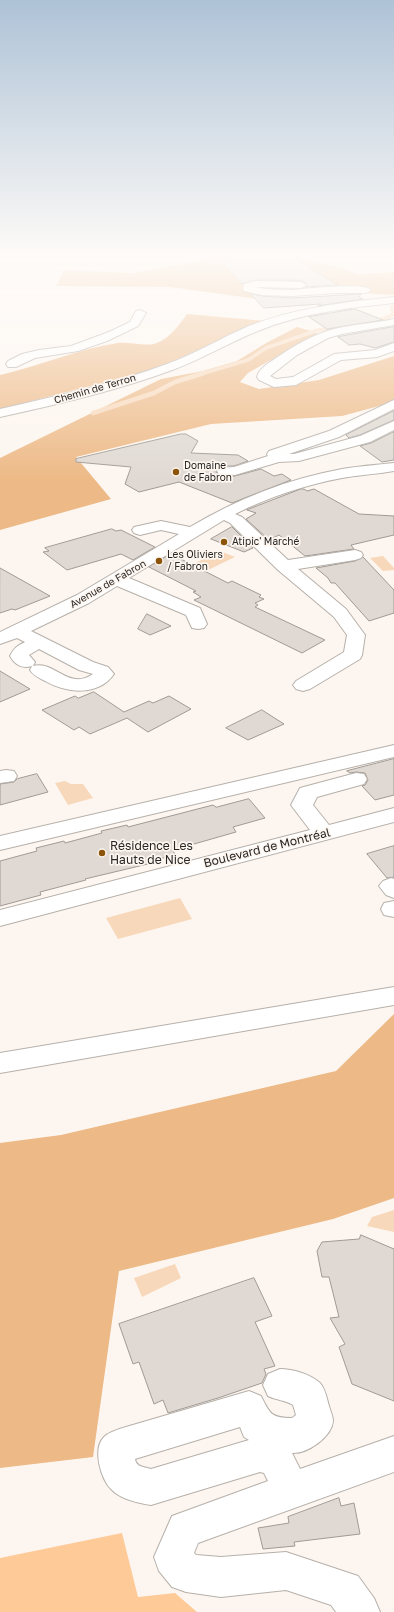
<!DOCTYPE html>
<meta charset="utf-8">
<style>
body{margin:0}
canvas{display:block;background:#fdf6f0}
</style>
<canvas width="394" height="1612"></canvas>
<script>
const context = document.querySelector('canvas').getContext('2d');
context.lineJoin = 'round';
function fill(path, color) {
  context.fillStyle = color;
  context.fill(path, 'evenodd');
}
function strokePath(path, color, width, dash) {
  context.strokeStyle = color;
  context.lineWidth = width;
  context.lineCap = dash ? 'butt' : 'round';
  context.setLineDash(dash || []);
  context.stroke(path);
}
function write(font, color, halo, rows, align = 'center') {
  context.font = font + ' "Golos Text",sans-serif';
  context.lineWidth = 3.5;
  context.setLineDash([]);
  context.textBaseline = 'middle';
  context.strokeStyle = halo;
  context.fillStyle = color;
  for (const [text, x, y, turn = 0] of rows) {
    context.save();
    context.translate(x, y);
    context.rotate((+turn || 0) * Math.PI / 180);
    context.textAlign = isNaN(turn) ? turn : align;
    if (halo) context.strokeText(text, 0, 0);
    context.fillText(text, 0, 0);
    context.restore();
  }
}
fill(new Path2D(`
 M122 1533 138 1597 175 1593 197 1612H0V1558Z`), '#feca98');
fill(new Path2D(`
 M220 256H289L341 267 356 274 394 272V295L361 293 274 295 265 300 170 287 56 286 64 270 134 273Z
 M187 314 266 321 149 371 0 409V375C40 366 77 349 118 343 128 342 149 347 157 343 170 338 179 325 187 314Z
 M297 327 318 333 248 373 240 382 259 389 319 380 394 356V402L342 416 211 424 76 457 111 499 0 530V458L161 379 203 371 237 361 268 342Z
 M394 1014V1198L333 1219 119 1271 93 1457 0 1468V1143L61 1135 336 1071Z`), '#edb986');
fill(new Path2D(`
 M220 551 235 557 208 570 193 564Z
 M383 556 394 568V570L383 571 370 558Z
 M65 781 71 784H83L93 798 68 805 55 783Z
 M180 898 192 919 118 939 106 918Z
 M394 1210V1232L367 1226 372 1217Z
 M175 1264 181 1278 142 1297 134 1278Z`), '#f8d8ba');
strokePath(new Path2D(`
 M359 325 375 322 393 315 392 307 394 306
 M201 374 248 360 266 348 318 330 349 327`), '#f8d8ba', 3.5);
strokePath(new Path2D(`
 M93 413 154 393 175 382 204 373`), '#f8d8ba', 4.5);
const building = new Path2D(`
 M232 256H289L338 285 305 287 307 284 301 280H256L244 283 242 284 224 264 233 261Z
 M251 294 262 296 292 298 361 294 359 297 363 299 318 306 321 304 264 308Z
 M355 309 383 320 327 329 309 317Z
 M394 327V342L375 348 360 344 349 345 338 337Z
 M394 411V420L360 435 349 438 346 435Z
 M394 432V460L382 462 360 446 371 443Z
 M181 434H186L198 441 191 453 238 455 248 461 234 466H219L216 472 219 476H235L261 469 274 476 282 474 291 480 232 503 179 482 139 492 125 484 131 467 76 462V459Z
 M301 489H304L307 491 314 489 359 514 394 516V535L351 545 354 549 305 556 279 535 269 540 246 519 256 513 247 510Z
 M232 527 253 548 244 552 211 539Z
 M112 529 116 531 121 530 155 547 133 560 121 554 67 570 43 552 49 551 45 548Z
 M171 554 228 583 232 581 261 595 259 597 264 599 255 603 258 605 255 607 325 640 302 653 194 600 201 597 193 592 196 591 149 567Z
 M363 557 394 590V613L369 621 335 583H331L328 578 316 568 355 561Z
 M0 568 50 596 15 610 12 609 0 613Z
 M147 614 171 626 150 635 138 629Z
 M0 671 30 689 0 702Z
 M94 692 124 712 149 701 153 703 169 696 191 709 148 732 127 718 90 734 79 727 74 730 42 710 75 696 78 698Z
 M262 710 284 724 248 740 226 728Z
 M394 759V795L375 800 362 786 365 785 368 780 365 773 356 772 350 773 347 771Z
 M37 774 48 792 0 805V784L14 782 17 779Z
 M249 799 265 818 233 827 236 832 173 850 175 855 151 861 152 863 85 879 86 880 40 892 41 895 0 906V861L37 851 36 848 64 841 65 843 102 833 101 831 127 825 128 827 213 805 216 807Z
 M394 846V877L387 878 367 854Z
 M361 1235 394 1249V1401L352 1384 339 1347 345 1344 330 1318 339 1317 329 1277H322L317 1251 322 1242 359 1239Z
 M254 1278 272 1316 255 1322 275 1366 264 1369 266 1374 262 1383 218 1398 168 1413 163 1400 154 1404 139 1362 133 1364 119 1324Z
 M339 1498 341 1506 354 1503 360 1534 294 1542 295 1546 263 1549 258 1528 289 1523 288 1517Z`);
fill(building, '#e0d9d3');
strokePath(building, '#a09a94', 1);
const minor = new Path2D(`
 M256 281 301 282 306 285 301 288 255 287C267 290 280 290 292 290 305 289 364 282 371 290L366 293H336L292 296 262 295 244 291 243 289 244 284Z
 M394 297V303C348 308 301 313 258 331 230 342 204 358 175 369 119 390 59 404 0 417V409C56 396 113 384 167 364 195 354 221 338 249 326 295 308 345 302 394 297Z
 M140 310 146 313 138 326 107 341 78 351 35 358 16 367H8L6 364 8 361 22 354 39 350 71 346 109 332 130 322 136 311Z
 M394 319V325L342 334 328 338 297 355 270 376 276 379 293 377 334 354 375 350 394 343V351L377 357 341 360 296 385 274 387 259 380 257 377C259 368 269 363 276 358 292 347 309 337 327 331 349 324 372 324 394 319Z
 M394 400V409L339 437 289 454H294L360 436 394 421V430L370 442 299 461 279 462 235 475 219 474 217 471 219 468 234 467 268 456 267 454 269 451 329 431Z
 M394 463V471C377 474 360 475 342 478 305 485 269 497 235 514L242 517 288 560 355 550 361 552 363 555 361 558 355 560 298 569 346 609 365 635 362 655 360 659 310 689 303 691 296 689 293 685 296 681 344 652 347 635 334 617 278 570 230 523 224 520 129 578 200 608 207 624 204 628 198 629 192 628 186 615 117 586 89 603 31 631 93 662 108 667 114 674C98 697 66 693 45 681 39 678 33 675 30 670L32 666C22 669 15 665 10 656 14 648 17 646 25 642L17 638 0 644V632L77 595 179 534 161 530 140 535 134 533 132 530 134 527 161 521 190 527C237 499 288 479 342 469 359 466 377 465 394 463ZM39 649 79 670 93 674C68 691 55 660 33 666L35 662 29 655Z
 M394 745V757L0 850V836Z
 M6 770 14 771 17 776 14 781 0 783V771Z
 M356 773 364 774 367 779 364 784 317 797 313 805 329 825 394 808V822L0 926V910L310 830 291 805 300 788Z
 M391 878 394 879V898L386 895 379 886 383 881Z
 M394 901V917L384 915 381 909 384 903Z
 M394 987V1005L0 1073V1053Z
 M280 1369C293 1369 310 1374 320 1383 325 1388 327 1399 329 1406 330 1410 333 1416 333 1421 332 1437 307 1454 292 1453L300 1469 394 1436V1472L198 1543 194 1553 196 1555 221 1557 286 1552 358 1576 374 1598 380 1612H336L331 1605 286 1590 221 1597 186 1592 172 1587 159 1571 154 1557 172 1516 268 1481 264 1473 260 1472 151 1505C138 1503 120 1499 111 1489 101 1479 92 1449 104 1437 109 1432 119 1429 126 1427L249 1391 261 1396C270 1414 271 1418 292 1418L296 1415 293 1405C285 1400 276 1400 268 1396L263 1385 268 1374ZM240 1427 244 1437 249 1440 151 1469C144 1467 136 1467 135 1459Z`);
strokePath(minor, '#b6b0aa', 2);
fill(minor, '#fff');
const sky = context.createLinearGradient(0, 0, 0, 482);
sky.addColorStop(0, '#aec2d6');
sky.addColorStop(0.53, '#fefbf8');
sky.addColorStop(1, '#fefbf800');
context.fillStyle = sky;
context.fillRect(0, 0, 394, 482);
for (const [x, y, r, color] of [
 [176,472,4,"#8c5409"],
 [224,542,4,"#8c5409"],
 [159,561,4,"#8c5409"],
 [102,853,4,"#8c5409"]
]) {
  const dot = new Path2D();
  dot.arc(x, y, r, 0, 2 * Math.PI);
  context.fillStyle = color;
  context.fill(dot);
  strokePath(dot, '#fdf6f0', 1.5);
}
write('10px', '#272523', '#fdf6f0', [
 ["Chemin de Terron",95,389,-16],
 ["Avenue de Fabron",108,584,-30]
]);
write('10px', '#272523', '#fdf6f0', [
 ["Domaine",184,466],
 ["de Fabron",184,478],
 ["Atipic' Marché",232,542],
 ["Les Oliviers",167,555],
 ["/ Fabron",167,567]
], 'left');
write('12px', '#272523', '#fdf6f0', [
 ["Résidence Les",110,846],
 ["Hauts de Nice",110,860]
], 'left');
write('12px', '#272523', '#fdf6f0', [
 ["Boulevard de Montréal",267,848,-14]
]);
</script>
